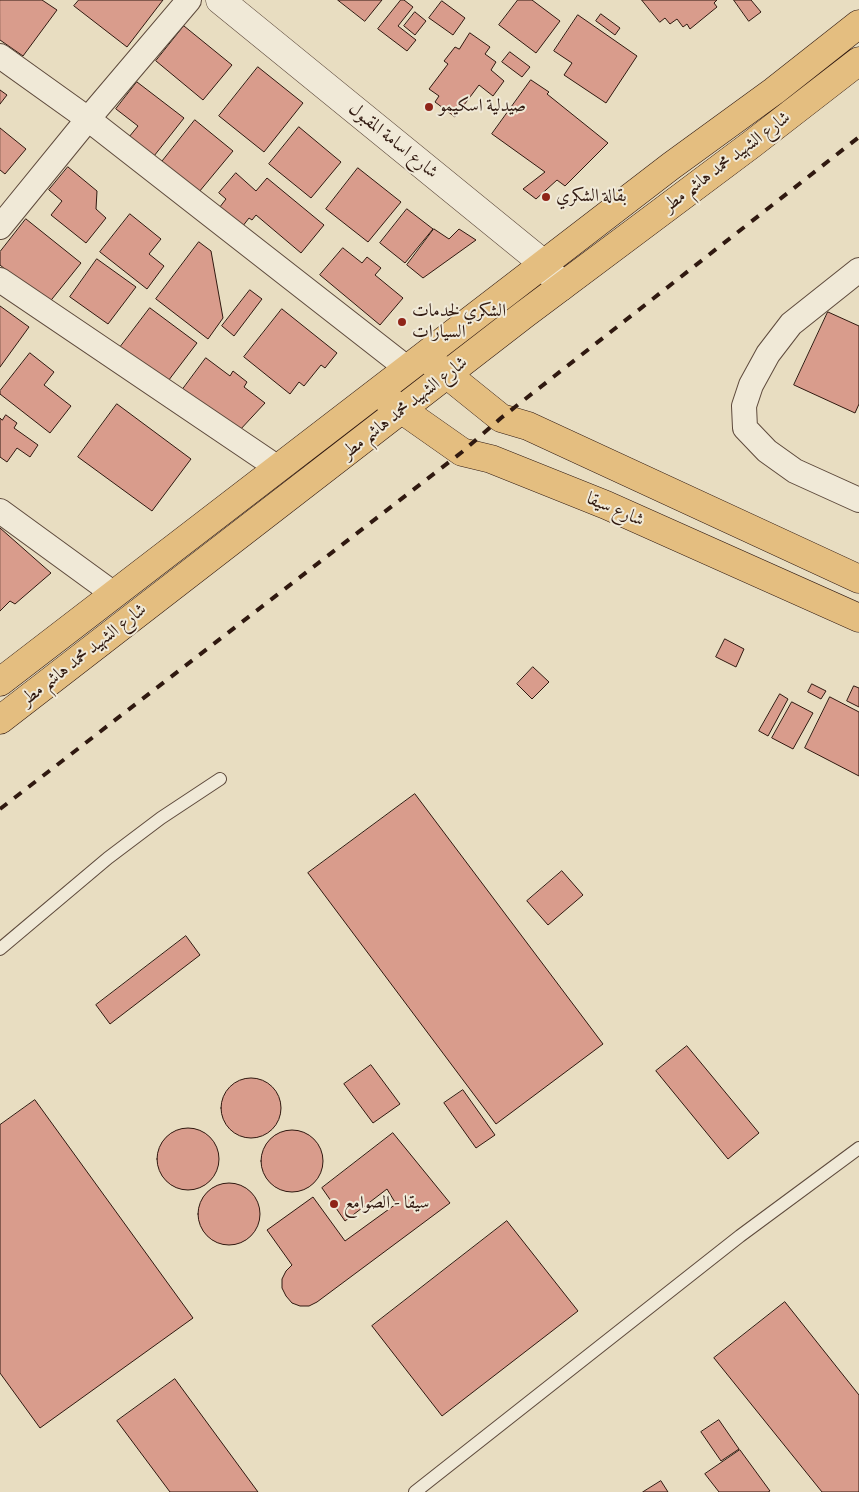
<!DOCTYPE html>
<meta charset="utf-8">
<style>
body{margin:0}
canvas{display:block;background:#e8ddc1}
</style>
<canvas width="859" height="1492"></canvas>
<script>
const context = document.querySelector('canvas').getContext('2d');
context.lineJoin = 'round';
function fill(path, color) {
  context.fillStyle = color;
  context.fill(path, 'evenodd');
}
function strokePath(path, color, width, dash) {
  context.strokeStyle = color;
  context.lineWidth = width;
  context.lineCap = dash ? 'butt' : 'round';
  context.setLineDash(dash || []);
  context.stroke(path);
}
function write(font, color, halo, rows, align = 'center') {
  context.font = font + ' Alegreya,Amiri,serif';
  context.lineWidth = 4;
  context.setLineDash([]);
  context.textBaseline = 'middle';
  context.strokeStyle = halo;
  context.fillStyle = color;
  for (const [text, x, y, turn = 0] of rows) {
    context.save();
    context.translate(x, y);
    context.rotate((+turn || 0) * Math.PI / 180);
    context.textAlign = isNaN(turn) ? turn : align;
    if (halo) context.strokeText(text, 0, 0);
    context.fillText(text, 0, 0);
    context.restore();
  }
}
const building = new Path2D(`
 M0 0H42L57 10 23 56 0 40Z
 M79 0H163L127 47 74 6Z
 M338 0H382L365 21Z
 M401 0H404L413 7 398 26 416 40 407 51 378 29Z
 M518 0H532L560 21 536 53 499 25Z
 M642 0H717L714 3 717 7 690 29 687 24 683 27 677 19 670 24 665 18 660 22Z
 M734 0H751L761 12 749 21Z
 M442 1 465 18 453 35 429 18Z
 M415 12 426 21 415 35 404 26Z
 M601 14 620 28 615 35 596 21Z
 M578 15 637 56 606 103 564 75 572 63 554 51Z
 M184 26 232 65 203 100 156 61Z
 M470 33 490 47 485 54 496 62 491 70 504 81 493 96 479 85 455 117 435 102 439 96 429 89 448 64 444 61 455 47 459 49Z
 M510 52 530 67 522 77 502 62Z
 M258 67 303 103 264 152 219 116Z
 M531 80 549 92 547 94 608 143 565 186 557 180 536 199 523 189 545 172 492 134Z
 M137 82 184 118 154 156 129 137 138 126 116 109Z
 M0 90 7 95 0 104Z
 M195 120 233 151 194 198 157 168Z
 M299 127 341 162 311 198 269 164Z
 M0 128 26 149 5 174 0 170Z
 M68 167 97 191 96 209 106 218 86 243 51 215 62 201 49 190Z
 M358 168 401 202 368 242 326 209Z
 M236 173 256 191 267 178 324 225 301 253 256 215 252 220 249 218 239 231 216 212 226 199 219 193Z
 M407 209 433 229 405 263 380 243Z
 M130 214 161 239 149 254 164 266 147 289 100 252Z
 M26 219 81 263 48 304 0 265V252Z
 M434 229 449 239 459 229 476 240 423 278 407 265Z
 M199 242 211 251 223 318 208 339 156 299Z
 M343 248 362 263 367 257 381 268 375 275 403 298 380 325 320 275Z
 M97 259 136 287 108 324 70 297Z
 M250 290 262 299 234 336 222 326Z
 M0 306 29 327 0 367Z
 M150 308 197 343 162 389 115 354Z
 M282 309 337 353 325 368 321 365 304 386 299 382 290 394 244 357Z
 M828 312 859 326V404L855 413 794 385Z
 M30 353 54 372 44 385 71 406 50 433 0 394V391Z
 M206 358 230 376 233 371 247 382 244 387 265 403 239 431 180 393Z
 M117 404 191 459 152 511 78 457Z
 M6 415 17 423 14 428 38 445 30 457 17 448 7 462 0 457V418L2 420Z
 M0 528 51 573 15 604 10 601 0 611Z
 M725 639 744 649 736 667 716 657Z
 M533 667 549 682 532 699 517 684Z
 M812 684 826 691 821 699 808 692Z
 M854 686 859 688V707L847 701Z
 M780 694 788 699 768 736 759 731Z
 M830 697 859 712V776L805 748Z
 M792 702 813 713 793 749 772 738Z
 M415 794 603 1044 496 1124 308 873Z
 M562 871 583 895 548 925 527 901Z
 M186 936 200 955 110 1024 96 1005Z
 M687 1046 759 1133 728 1159 656 1071Z
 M371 1065 400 1104 373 1123 344 1084Z
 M221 1108a30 30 0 1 1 60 0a30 30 0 1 1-60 0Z
 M463 1090 495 1135 476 1148 444 1103Z
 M35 1100 193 1318 40 1428 0 1373V1125Z
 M157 1159a31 31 0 1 1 62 0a31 31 0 1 1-62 0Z
 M261 1161a31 31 0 1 1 62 0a31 31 0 1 1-62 0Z
 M393 1133 450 1203 317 1302 309 1306H300L292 1303 286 1296 282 1288V1279L286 1271 292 1265 267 1230 313 1197 345 1241 396 1204 387 1189 345 1221 322 1188Z
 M198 1214a31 31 0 1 1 62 0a31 31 0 1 1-62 0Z
 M507 1221 578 1311 442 1416 372 1326Z
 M785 1302 859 1395V1492H822L714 1358Z
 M175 1379 258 1492H170L117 1421Z
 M719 1420 739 1449 721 1461 701 1432Z
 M740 1450 770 1491 768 1492H719L705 1474Z
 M661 1481 668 1492H643Z`);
fill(building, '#d99c8c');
strokePath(building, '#301910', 1);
const service = new Path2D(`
 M0 949 108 858 161 818 220 779
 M415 1492 740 1236 859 1148`);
const minor = new Path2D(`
 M0 56 88 119 408 369
 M0 227 88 119 189 0
 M859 270 791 324 768 354 751 385 744 406 745 428 767 451 795 471 859 500
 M0 280 278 468
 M0 511 114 594`);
const tertiary = new Path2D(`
 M220 0 544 264 561 287`);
const primary = new Path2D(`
 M434 364 501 418 528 426 859 579
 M388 400 462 452 491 459 606 505 859 618
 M0 682 671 166 774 91 859 24
 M0 720 525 314 752 144 859 61`);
strokePath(service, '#5e4a3c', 14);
strokePath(minor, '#5e4a3c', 26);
strokePath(tertiary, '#5e4a3c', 29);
strokePath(primary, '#301910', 29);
strokePath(service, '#f0e9d7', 12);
strokePath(minor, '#f0e9d7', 24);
strokePath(tertiary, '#f0e9d7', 28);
strokePath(primary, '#e4be80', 28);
strokePath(new Path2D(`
 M0 809 462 452 501 418 859 137`), '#301910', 4, [9, 9]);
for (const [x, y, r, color] of [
 [429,107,5,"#8f2418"],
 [546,197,5,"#8f2418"],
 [402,322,5,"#8f2418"],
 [334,1204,5,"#8f2418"]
]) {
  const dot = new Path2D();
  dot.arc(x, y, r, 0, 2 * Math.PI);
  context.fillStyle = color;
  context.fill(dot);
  strokePath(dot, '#f0e9d7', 2);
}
write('18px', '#301910', '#f0e9d7', [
 ["صيدلية اسكيمو",439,107],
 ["بقالة الشكري",556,197],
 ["الشكري لخدمات",412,312],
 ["السيارات",412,333],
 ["سيقا - الصوامع",344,1204]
], 'left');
write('18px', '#301910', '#f0e9d7', [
 ["شارع اسامة المقبول",393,141,39],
 ["شارع الشهيد محمد هاشم مطر",727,162,-37],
 ["شارع الشهيد محمد هاشم مطر",405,408,-38],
 ["شارع سيقا",615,510,23],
 ["شارع الشهيد محمد هاشم مطر",84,655,-38]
]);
</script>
